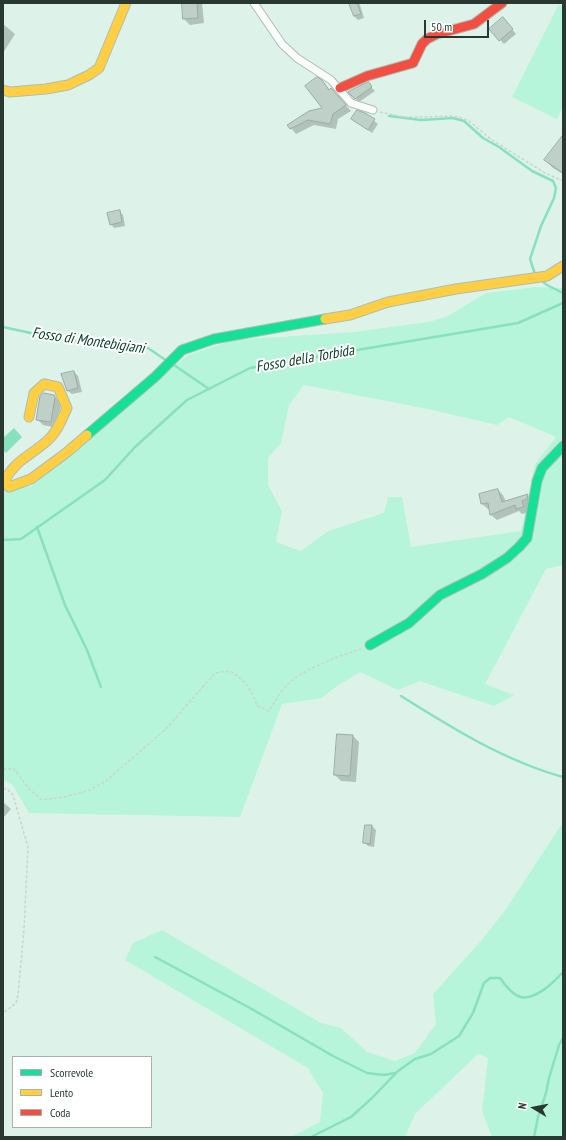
<!DOCTYPE html>
<style>
body{margin:0}
#map{position:relative;width:566px;height:1140px;overflow:hidden;background:#ddf3e9;font-family:"PT Sans Narrow",sans-serif}
canvas{display:block}
.frame{position:absolute;inset:0;border:4px solid #293932;pointer-events:none}
.legend{position:absolute;left:12px;top:1056px;width:140px;height:72px;box-sizing:border-box;background:#fff;border:1px solid #a9b0ad;margin:0;padding:5px 7px;list-style:none;font-size:12px;color:#293932}
.legend li{display:flex;align-items:center;gap:8px;height:20px}
.legend b{width:20px;border:1px solid #a9b0ad}
.north{position:absolute;left:514px;top:1088px;width:40px;height:40px;-webkit-text-stroke:3px #fff;paint-order:stroke;rotate:280deg;font-size:11px;font-weight:700;line-height:16px;text-align:center;color:#293932}
.north::after{content:'';display:block;margin:auto;width:14px;height:18px;background:#293932;clip-path:polygon(50% 0,100% 100%,50% 72%,0 100%)}
.scale{position:absolute;left:424px;top:20px;width:65px;height:18px;box-sizing:border-box;border:2px solid #293932;border-top:0;padding-left:5px;font-size:12px;line-height:14px;white-space:nowrap;color:#293932;-webkit-text-stroke:3px #fff;paint-order:stroke}
</style>
<div id="map">
<canvas width="566" height="1140"></canvas>
<div class="frame"></div>
<ul class="legend">
<li><b style="height:5px;background:#16e098"></b>Scorrevole</li>
<li><b style="height:5px;background:#ffcf43"></b>Lento</li>
<li><b style="height:5px;background:#f24e42"></b>Coda</li>
</ul>
<div class="north">N</div>
<div class="scale">50 m</div>
</div>
<script>
const context = document.querySelector('canvas').getContext('2d');
context.lineJoin = 'round';
function fill(path, color) {
  context.fillStyle = color;
  context.fill(path, 'evenodd');
}
function strokePath(path, color, width, dash) {
  context.strokeStyle = color;
  context.lineWidth = width;
  context.lineCap = dash ? 'butt' : 'round';
  context.setLineDash(dash || []);
  context.stroke(path);
}
function write(font, color, halo, rows, align = 'center') {
  context.font = font + ' "PT Sans Narrow",sans-serif';
  context.lineWidth = 4;
  context.setLineDash([]);
  context.textBaseline = 'middle';
  context.strokeStyle = halo;
  context.fillStyle = color;
  for (const [text, x, y, turn = 0] of rows) {
    context.save();
    context.translate(x, y);
    context.rotate((+turn || 0) * Math.PI / 180);
    context.textAlign = isNaN(turn) ? turn : align;
    if (halo) context.strokeText(text, 0, 0);
    context.fillText(text, 0, 0);
    context.restore();
  }
}
fill(new Path2D(`
 M559 4 563 6V107L557 119 512 97Z
 M535 287 563 288V486L562 487 563 565 546 569 485 684 514 695 494 706 420 681 398 690 360 672 337 686 322 698 282 704 240 817 29 813 12 784 3 780V489L32 486 166 372 189 355 233 340 354 332 428 322 446 317 486 293ZM304 385 428 409 497 425 509 417 556 437 535 464 521 531 411 547 402 497H388L384 513 328 531 301 551 276 542 282 511 268 485V458L281 443 289 405Z
 M563 822V1137H492L482 1111 488 1058 478 1054 415 1114 405 1137H291L320 1122 323 1093 308 1068 125 960 133 943 162 930 321 1023 341 1028 367 1052 395 1061 415 1053 436 1024 433 994 481 941 506 909Z`), '#b6f5da');
fill(new Path2D(`
 M14 428 22 437 6 453 3 450V438Z`), '#88e1be');
fill(new Path2D(`
 M183 3H202L204 23 190 25 184 19Z
 M351 3H358L360 5 364 18 358 20 354 16Z
 M507 23 516 34 504 44 500 40Z
 M3 24 15 34 3 53Z
 M321 81 330 90 337 95 351 111 338 119 336 129 314 125 296 134 291 128 323 108Z
 M368 84 375 91 359 102 349 92Z
 M365 114 378 124 372 133 352 119Z
 M563 137V174L553 168 545 160Z
 M119 211 123 215 125 226 114 228 111 224Z
 M74 372 78 376 82 392 72 394 68 391Z
 M54 395 61 403 57 428 43 425 37 419Z
 M498 490 503 495 506 502 527 495 533 501 529 512 522 514 519 511 497 520 491 515 490 509H488L482 504 480 495Z
 M338 735 353 736 359 742 356 782 341 781 335 775Z
 M3 802 11 809 3 818Z
 M366 826H372L376 830 374 847 368 846 364 842Z`), '#0003');
strokePath(new Path2D(`
 M389 116 421 120 453 118 464 121 483 138 499 147 532 171 553 181 556 188 554 198 541 226 530 259 535 274
 M542 281 547 285 563 293
 M3 327 63 340 148 348 167 361
 M171 363 209 389
 M37 527 65 605 87 650 101 687
 M3 540 21 539 105 480 135 447 187 400 250 368 518 323 563 303
 M401 696C452 728 505 761 563 777
 M155 957 250 1008 333 1056 367 1073 384 1075 395 1073
 M311 1137 351 1117 372 1098 398 1071 415 1059 431 1054 459 1036 473 1013 484 983 490 978H500C505 985 511 993 518 996 533 1003 554 982 563 972
 M534 1137 538 1117 546 1093 549 1078 559 1045 563 1038`), '#88e1be', 2.5);
const building = new Path2D(`
 M182 3H197L198 18 183 19Z
 M349 3H357L361 14 354 16Z
 M503 17 513 29 499 41 489 29Z
 M317 77 322 80 329 90 331 88 346 105 333 114 330 124 308 120 290 129 287 125 309 111 322 108 305 86Z
 M369 82 372 87 355 99 348 92Z
 M357 110 365 113 375 119 368 130 351 119Z
 M563 135V173L544 160Z
 M120 210 122 222 110 225 107 213Z
 M74 371 78 388 67 391 61 374Z
 M44 393 54 395 55 397 51 422 36 420 40 396Z
 M498 489 502 502 528 494 527 499 522 501 524 507 516 509 515 505 490 515 488 503 481 504 479 494Z
 M337 734 353 735 350 776 334 775Z
 M365 825H372L370 844 363 843Z`);
fill(building, '#bed0c8');
strokePath(building, '#9aaca4', 1);
const street = new Path2D(`
 M254 3 282 44 297 58 331 80 351 103 373 110`);
const fast = new Path2D(`
 M87 435 155 377 182 350 214 339 325 319
 M370 645 409 623 440 595 482 574 507 558 519 547 527 538 537 481 542 468 563 446`);
const slow = new Path2D(`
 M3 90 10 92 46 89 68 85 89 75 99 68 126 3
 M325 319 350 315 388 302 456 289 547 276 563 266
 M29 417 34 393 44 384 58 387 67 408C62 419 57 432 48 440 32 455 16 459 5 480L9 487 31 479 66 453 87 435`);
const jam = new Path2D(`
 M340 88 367 76 413 63 422 44 427 39 437 34 474 24 502 3`);
strokePath(street, '#adbeb6', 9);
strokePath(fast, '#adbeb6', 11);
strokePath(slow, '#adbeb6', 11);
strokePath(jam, '#adbeb6', 11);
strokePath(new Path2D(`
 M380 112 404 117H425L449 116 459 117 469 121 492 140 545 173 563 181
 M3 769H14L30 790 42 800 64 797 90 790 106 781 166 729 215 673 230 671C246 681 251 689 257 706L269 711C275 702 281 690 289 683 305 668 340 656 361 649
 M3 788 8 790 13 795 28 847 24 930 18 995 16 1003 3 1013`), '#cbd4d0', 1.5, [3, 2]);
strokePath(street, '#fafdfc', 7);
strokePath(fast, '#16e098', 9);
strokePath(slow, '#ffcf43', 9);
strokePath(jam, '#f24e42', 9);
write('italic 15px', '#0d402e', '#fff', [
 ["Fosso di Montebigiani",88,341,8],
 ["Fosso della Torbida",305,359,-10]
]);
</script>
